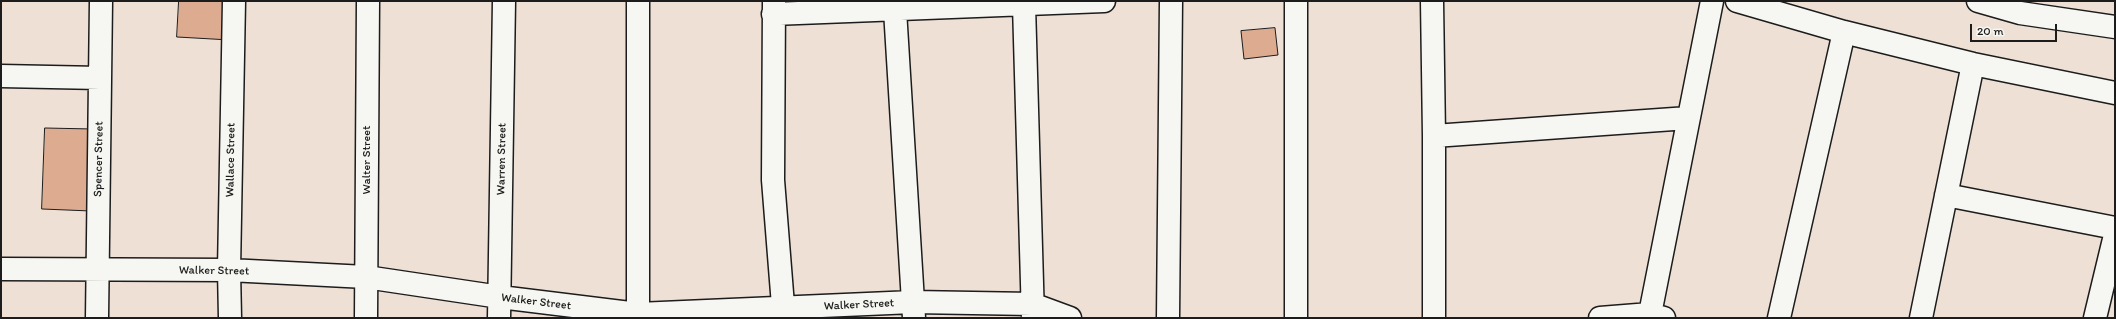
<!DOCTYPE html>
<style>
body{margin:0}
#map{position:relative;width:2116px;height:319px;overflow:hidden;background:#eee0d5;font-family:Itim,sans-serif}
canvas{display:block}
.frame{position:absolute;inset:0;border:2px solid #1c1c1c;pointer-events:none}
.scale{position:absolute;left:1970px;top:24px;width:87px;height:18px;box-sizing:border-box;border:2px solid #1c1c1c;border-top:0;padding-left:5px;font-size:12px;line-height:14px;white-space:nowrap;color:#1c1c1c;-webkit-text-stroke:3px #f6f6f2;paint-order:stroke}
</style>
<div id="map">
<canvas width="2116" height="319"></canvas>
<div class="frame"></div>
<div class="scale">20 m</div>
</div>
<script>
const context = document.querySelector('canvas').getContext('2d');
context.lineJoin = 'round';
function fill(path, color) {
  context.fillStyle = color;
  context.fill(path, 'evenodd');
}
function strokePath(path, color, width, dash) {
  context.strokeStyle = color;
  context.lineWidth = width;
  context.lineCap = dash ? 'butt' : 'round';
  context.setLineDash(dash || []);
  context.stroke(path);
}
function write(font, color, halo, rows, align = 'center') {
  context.font = font + ' Itim,sans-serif';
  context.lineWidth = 3;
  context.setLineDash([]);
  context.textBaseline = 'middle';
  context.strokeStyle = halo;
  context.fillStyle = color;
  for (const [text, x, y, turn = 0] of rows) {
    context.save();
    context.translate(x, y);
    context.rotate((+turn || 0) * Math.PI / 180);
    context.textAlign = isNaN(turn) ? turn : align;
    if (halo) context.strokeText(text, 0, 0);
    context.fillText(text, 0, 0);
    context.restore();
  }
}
const building = new Path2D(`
 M179 1H232L230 40 177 37Z
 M1275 28 1278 55 1244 59 1241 31Z
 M45 128 93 129 91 211 42 209Z`);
fill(building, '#ddab90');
strokePath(building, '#1c1c1c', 1);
const street = new Path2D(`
 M774 1 773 180 784 318
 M1432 1 1434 136V318
 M1737 1 1844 32 1973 64 2115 93
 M1978 1 2020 13 2115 27
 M1024 5 1033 318
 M895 10 914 318
 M773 14 1104 1
 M1 76 100 78
 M1434 136 1688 118
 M1946 195 2115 228
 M1 269 229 270 366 277 500 297 638 314 913 302 1032 304 1070 318
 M1650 314 1712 1
 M97 318 101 1
 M230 318 229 270 234 1
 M366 318 368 1
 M499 318 504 1
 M638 318V1
 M1168 318 1171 1
 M1296 318V1
 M1600 318 1650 314 1664 318
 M1779 318 1844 32
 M1921 318 1973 64
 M2095 318 2115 235`);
strokePath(street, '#1c1c1c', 25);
strokePath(street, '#f6f6f2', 22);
write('12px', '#1c1c1c', '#f6f6f2', [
 ["Spencer Street",99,159,-89],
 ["Warren Street",502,159,-89],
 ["Wallace Street",231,160,-89],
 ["Walter Street",367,160,-90],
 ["Walker Street",214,271,1],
 ["Walker Street",536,302,7],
 ["Walker Street",859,305,-3]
]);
</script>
